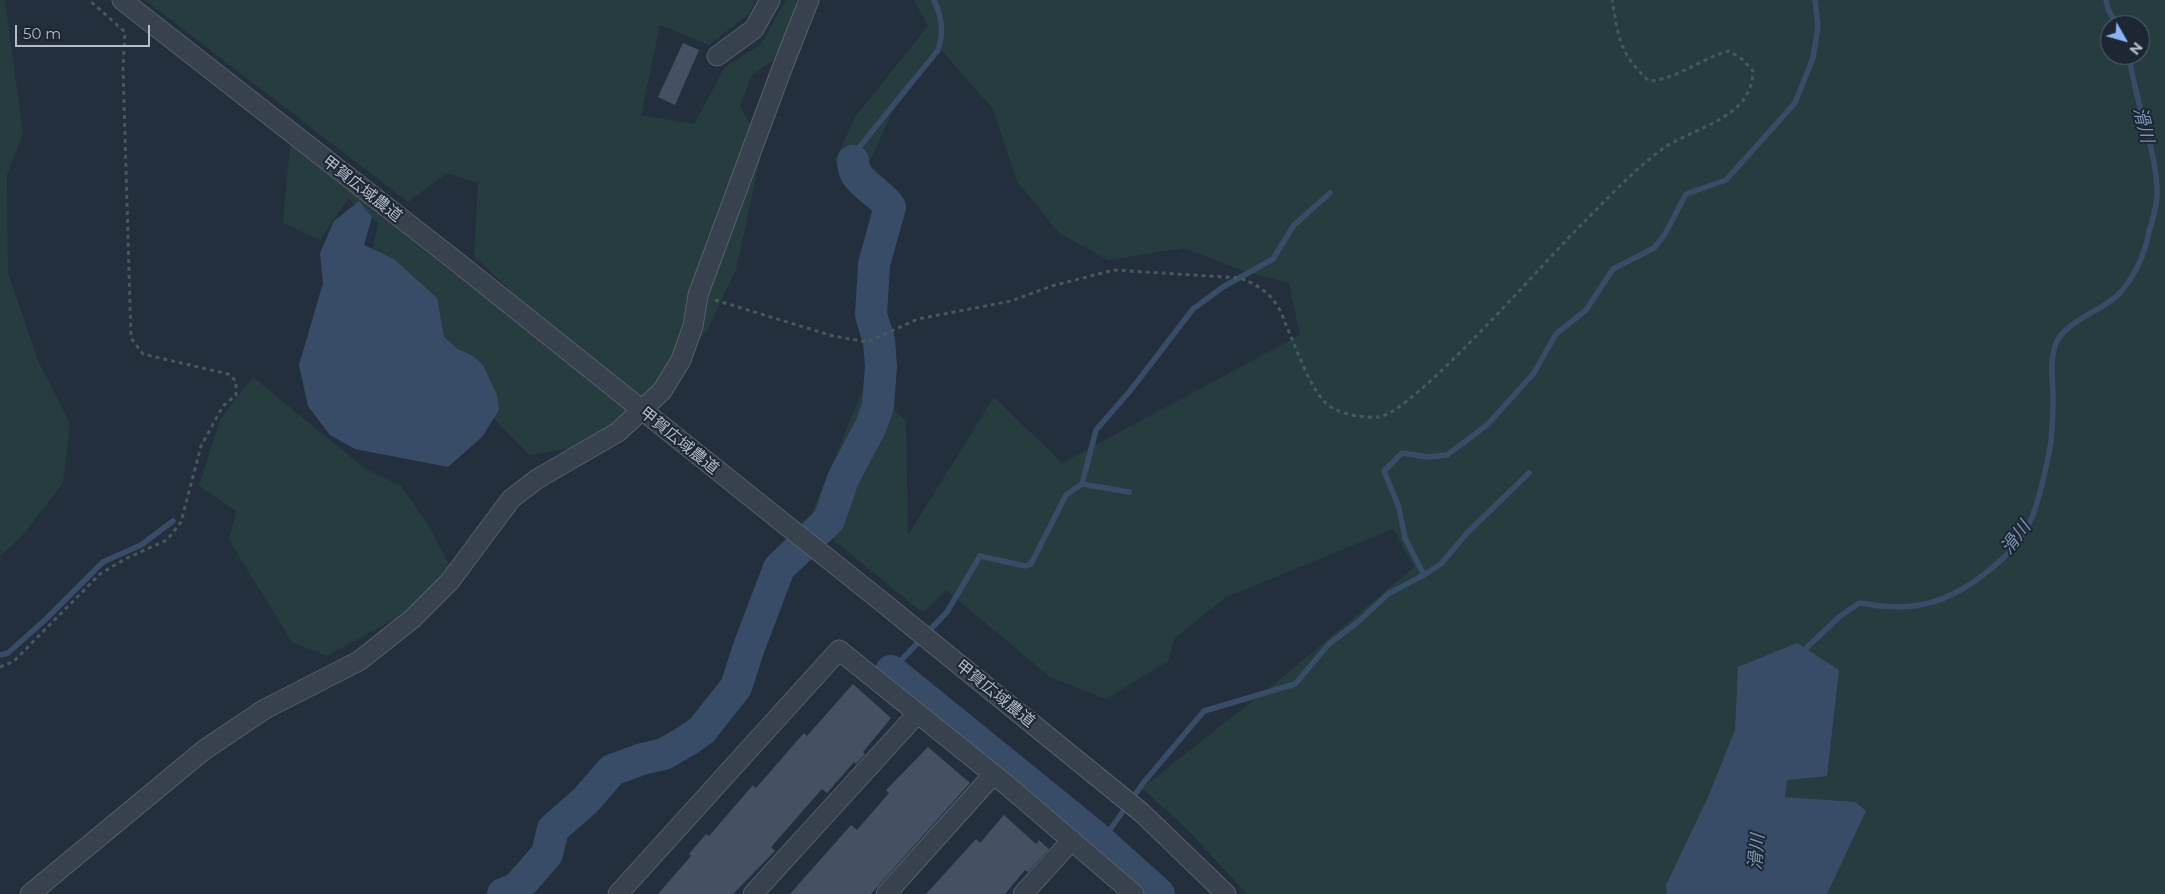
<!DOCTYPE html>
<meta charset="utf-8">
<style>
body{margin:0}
#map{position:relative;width:2165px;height:894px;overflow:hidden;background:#242f3e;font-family:Montserrat,sans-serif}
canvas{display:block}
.north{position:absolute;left:2100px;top:15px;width:50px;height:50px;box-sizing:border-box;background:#1d2633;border:1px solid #59626f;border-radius:50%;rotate:128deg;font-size:14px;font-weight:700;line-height:20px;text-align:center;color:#b4bcc9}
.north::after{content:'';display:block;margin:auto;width:18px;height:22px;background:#8ab4f8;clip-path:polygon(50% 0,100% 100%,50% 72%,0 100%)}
.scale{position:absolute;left:15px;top:25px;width:135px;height:22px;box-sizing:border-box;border:2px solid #b4bcc9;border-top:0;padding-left:6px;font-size:15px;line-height:18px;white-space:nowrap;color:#b4bcc9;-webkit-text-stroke:4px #1d2633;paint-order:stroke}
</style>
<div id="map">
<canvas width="2165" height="894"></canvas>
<div class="north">N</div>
<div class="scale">50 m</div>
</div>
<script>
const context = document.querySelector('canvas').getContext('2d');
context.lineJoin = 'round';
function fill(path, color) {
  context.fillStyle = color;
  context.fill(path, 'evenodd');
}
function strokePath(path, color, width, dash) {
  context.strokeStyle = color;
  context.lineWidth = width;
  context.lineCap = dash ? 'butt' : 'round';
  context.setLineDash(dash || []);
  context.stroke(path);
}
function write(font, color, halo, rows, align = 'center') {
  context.font = font + ' Montserrat,"Noto Sans JP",sans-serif';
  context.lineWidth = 4;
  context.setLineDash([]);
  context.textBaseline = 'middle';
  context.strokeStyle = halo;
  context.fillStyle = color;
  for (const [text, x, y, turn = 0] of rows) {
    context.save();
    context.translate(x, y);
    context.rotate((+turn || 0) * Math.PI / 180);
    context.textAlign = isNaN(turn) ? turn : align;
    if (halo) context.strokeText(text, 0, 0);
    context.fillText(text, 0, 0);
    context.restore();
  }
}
fill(new Path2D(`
 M0 0H5L23 134 7 175 8 273 39 363 70 423 63 483 22 536 0 556Z
 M145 0H755L749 14 709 45 660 25 641 115 694 124 725 67 761 44 786 0H796L789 49 752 75 740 106 763 146 736 270 707 330 662 388 603 443 529 455 482 406 372 253 378 223 348 199 320 240 283 223 290 144 450 271 541 320 474 256 478 183 447 173 408 202Z
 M914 0H2165V894H1247L1188 830 1142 788 1284 676 1414 567 1393 529 1226 597 1175 638 1168 661 1106 699 1050 677 946 590 923 613 809 520 865 384 906 421 908 535 994 397 1062 463 1300 335 1289 283 1247 272 1184 248 1108 260 1059 233 1017 181 993 109 937 45 903 89 869 163 887 181 865 194 835 160 856 116 928 26ZM2110 25H2140V55H2110Z
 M253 377 364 468 401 486 427 523 450 566 398 617 327 656 292 642 229 540 236 511 199 486 220 420Z`), '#263c3f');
fill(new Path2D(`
 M359 201 372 217 364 245 394 259 437 298 444 337 458 349 473 356 483 365 497 395 499 410 482 437 448 467 355 449 330 435 308 406 299 365 323 283 320 253 334 221Z
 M1797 643 1839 670 1827 776 1787 780 1785 797 1855 802 1866 811 1827 894H1667L1666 885 1709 795 1735 730 1738 667Z`), '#394c67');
strokePath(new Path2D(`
 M2106 0 2108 9 2117 25
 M853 161 857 150 938 50C944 31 942 18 934 0
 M1082 484 1129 492
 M1424 575 1405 538 1399 508 1384 471 1402 453 1428 457 1447 455 1487 425 1534 373 1556 334 1586 310 1613 269 1654 248 1665 234 1686 194 1726 180 1795 103 1813 58 1818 27 1815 0
 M1801 653 1839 617 1859 603C1879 606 1899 609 1920 605 1960 599 2017 556 2032 517 2040 498 2046 468 2050 448 2053 430 2053 409 2053 391 2052 375 2050 362 2055 346 2062 322 2102 311 2118 295 2135 277 2144 257 2149 232 2152 221 2157 207 2157 195 2158 152 2134 100 2129 55
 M0 655 8 653 46 619 103 562 141 545 173 521
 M891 671 947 612 980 556 1025 566 1031 564 1066 495 1082 484 1096 430 1130 391 1193 309 1223 287 1273 259 1294 225 1330 193
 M1101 842 1144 782 1204 711 1295 684 1329 644 1359 621 1388 594 1424 575 1441 564 1467 533 1529 473`), '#394c67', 5.5);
strokePath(new Path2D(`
 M891 671 1092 834 1159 894
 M503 894 516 889 527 877 547 854 553 829 585 801 612 770 642 759 664 754 688 740 702 730 736 687 749 647 779 568 829 520 843 479 871 426 878 406 881 366 879 341 871 315 874 264 890 207C879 191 852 182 853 161`), '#394c67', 32);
fill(new Path2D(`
 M683 43 699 50 675 105 658 97Z
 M853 684 891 718 863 752 865 754 856 764 854 762 827 793 822 789 771 847 775 851 733 894H658L691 856 689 854 706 834 709 836 753 785 756 788 804 733 807 736Z
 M928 747 970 783 871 894H790L851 825 857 830 889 793 886 790Z
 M1004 815 1036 844 1039 840 1049 849 1028 872 1025 870 1005 894H926L976 839 980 843Z`), '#455162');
const minor = new Path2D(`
 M122 0 457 262 881 601 1142 813 1226 894
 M717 56 754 29 770 0
 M30 894 204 750 265 709 359 661 412 619 450 581 511 499 537 479 618 432 662 391 681 360 693 326 698 295 781 71 809 0
 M618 894 839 650 1008 786 1134 894
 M753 894 917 714
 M886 894 993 775
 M1023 894 1072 840`);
strokePath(minor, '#565f6c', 21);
strokePath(new Path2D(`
 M715 300 833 336 867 342 918 319 1011 301 1052 286 1114 270 1240 278C1253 283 1266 290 1274 301 1279 307 1283 317 1286 325 1296 346 1311 395 1331 407 1343 415 1364 418 1378 417 1412 415 1551 254 1583 223 1608 198 1633 171 1661 150 1692 127 1752 120 1753 71L1742 59 1729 51C1701 58 1678 79 1649 81 1619 53 1619 39 1612 0
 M0 667 14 661 100 574 125 559 167 540 181 522 201 446 223 406 236 395V381L228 374 143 354 131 338 123 68 125 32 89 0`), '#44595c', 3, [4, 4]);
strokePath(minor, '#38414e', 19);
write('16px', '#b4bcc9', '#1d2633', [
 ["甲賀広域農道",362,189,38],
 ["甲賀広域農道",679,441,39],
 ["甲賀広域農道",995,694,39]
]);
write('italic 18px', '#7c92b1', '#1d2633', [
 ["滑川",2143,125,76],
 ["滑川",2016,538,-53],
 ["滑川",1757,852,-85]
]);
</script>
